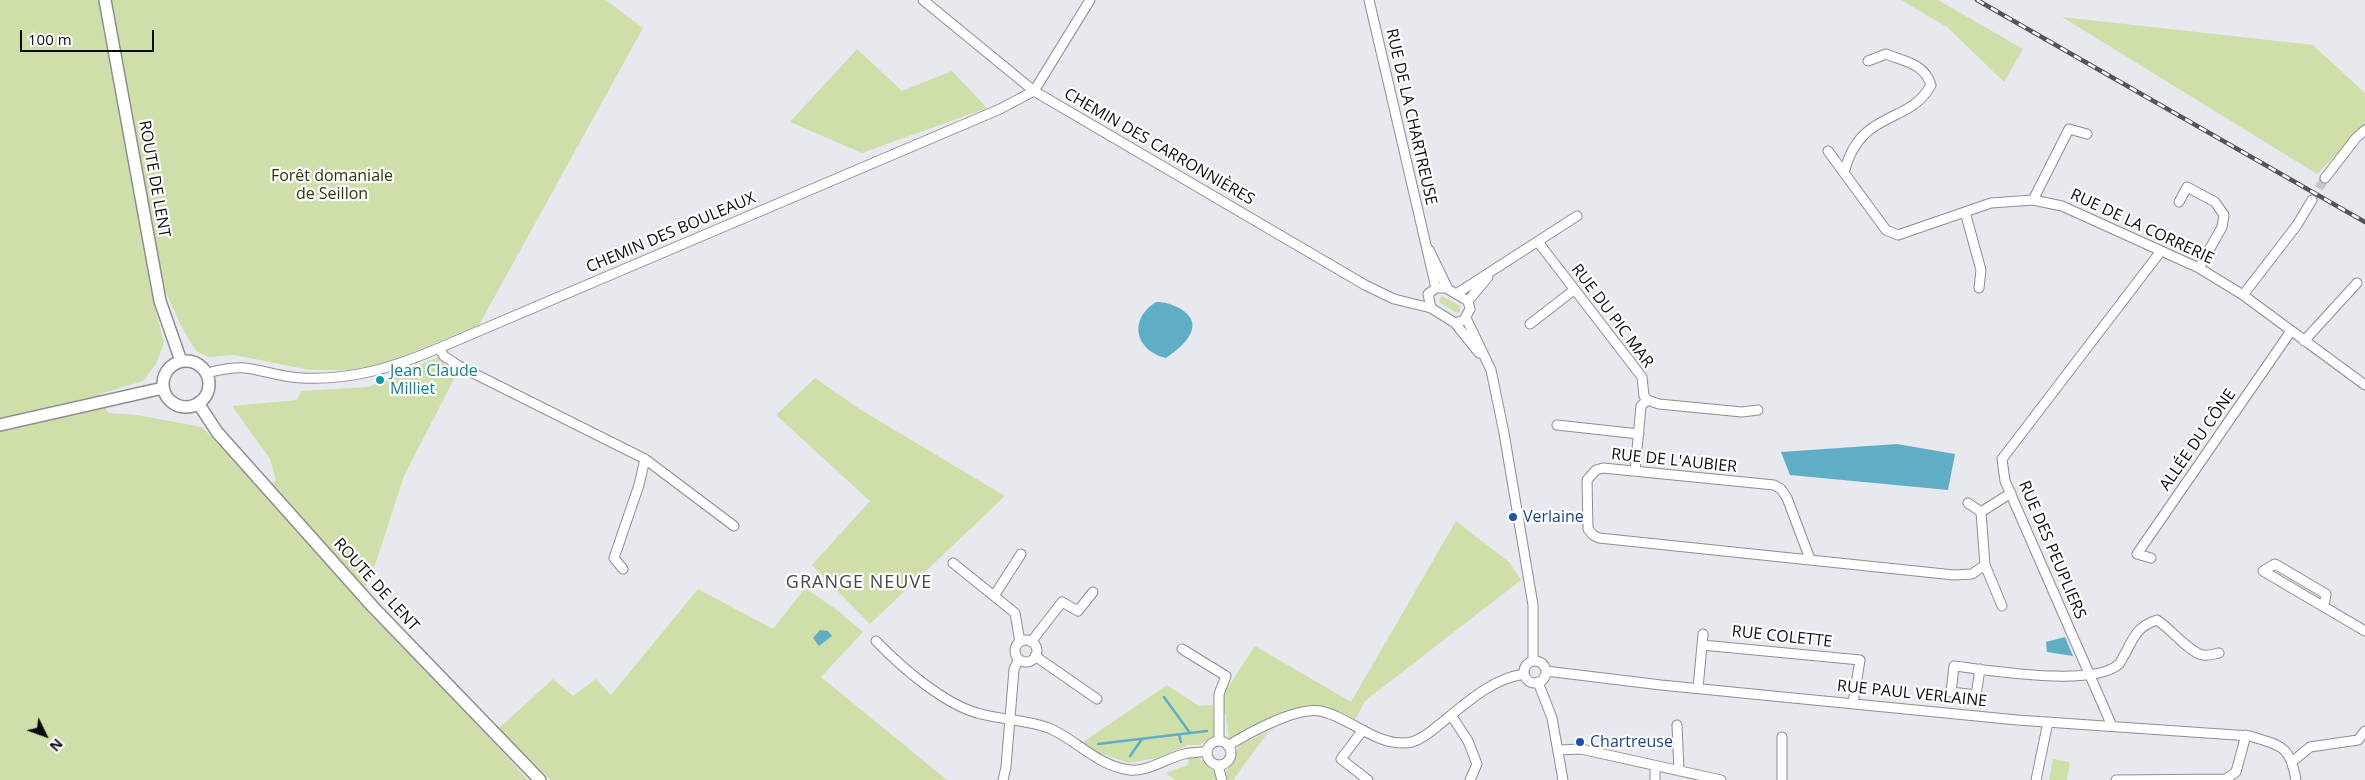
<!DOCTYPE html>
<meta charset="utf-8">
<style>
body{margin:0}
#map{position:relative;width:2365px;height:780px;overflow:hidden;background:#e8e8ef;font-family:"Open Sans",sans-serif}
canvas{display:block}
.north{position:absolute;left:20px;top:710px;width:50px;height:50px;-webkit-text-stroke:4px #fff;paint-order:stroke;rotate:132deg;font-size:14px;font-weight:700;line-height:20px;text-align:center;color:#0c0c0f}
.north::after{content:'';display:block;margin:auto;width:18px;height:22px;background:#0c0c0f;clip-path:polygon(50% 0,100% 100%,50% 72%,0 100%)}
.scale{position:absolute;left:20px;top:30px;width:134px;height:22px;box-sizing:border-box;border:2px solid #0c0c0f;border-top:0;padding-left:6px;font-size:15px;line-height:18px;white-space:nowrap;color:#0c0c0f;-webkit-text-stroke:4px #fff;paint-order:stroke}
</style>
<div id="map">
<canvas width="2365" height="780"></canvas>
<div class="north">N</div>
<div class="scale">100 m</div>
</div>
<script>
const context = document.querySelector('canvas').getContext('2d');
context.lineJoin = 'round';
function fill(path, color) {
  context.fillStyle = color;
  context.fill(path, 'evenodd');
}
function strokePath(path, color, width, dash) {
  context.strokeStyle = color;
  context.lineWidth = width;
  context.lineCap = dash ? 'butt' : 'round';
  context.setLineDash(dash || []);
  context.stroke(path);
}
function write(font, color, halo, rows, align = 'center') {
  context.font = font + ' "Open Sans",sans-serif';
  context.lineWidth = 4.5;
  context.setLineDash([]);
  context.textBaseline = 'middle';
  context.strokeStyle = halo;
  context.fillStyle = color;
  for (const [text, x, y, turn = 0] of rows) {
    context.save();
    context.translate(x, y);
    context.rotate((+turn || 0) * Math.PI / 180);
    context.textAlign = isNaN(turn) ? turn : align;
    if (halo) context.strokeText(text, 0, 0);
    context.fillText(text, 0, 0);
    context.restore();
  }
}
fill(new Path2D(`
 M0 0H606L643 28 479 325 370 370H310L234 355 209 357 196 351 182 328 164 288 151 292 164 343 156 364 143 381 100 394 108 413 137 415 202 427 261 489 276 481 270 459 232 406 297 400 301 391 368 387 438 357 456 375 404 476 372 574 358 601 475 722 528 780H0Z
 M1901 0H1938L2023 49 2004 82 1947 27Z
 M2062 17 2313 45 2365 93V126L2317 174Z
 M857 49 902 91 952 71 987 108 862 153 790 122Z
 M1442 296 1460 306V312L1457 313 1440 303 1439 300Z
 M815 378 861 410 1005 496 870 624 812 565 870 501 776 415Z
 M1456 521 1509 562 1521 580 1365 701 1355 720C1309 691 1271 720 1229 741L1226 714 1221 713V698L1255 646 1351 702Z
 M805 588 837 610 863 632 821 677 947 780H551L498 729 553 679 573 696 596 679 611 695 698 589 773 629Z
 M1167 685 1199 706 1213 705 1214 736 1199 745H1188L1161 757 1129 763 1099 753 1083 742Z
 M1269 731 1233 780H1225L1223 777 1240 745Z
 M1198 757 1215 772 1217 780H1176L1165 773 1188 765 1189 758Z
 M2053 759 2070 762 2067 780H2049Z`), '#cedfaa');
fill(new Path2D(`
 M1156 302C1165 302 1171 304 1179 308 1208 324 1184 346 1166 358 1135 351 1128 319 1156 302Z
 M1897 444 1955 454 1948 490 1790 475 1781 452Z
 M820 630 828 631 832 636 819 646 813 638Z
 M2065 637 2073 656 2047 652 2046 642Z`), '#60aec6');
strokePath(new Path2D(`
 M1164 697 1190 733
 M1179 735 1181 742
 M1098 744 1207 731
 M1130 756 1142 739`), '#60aec6', 2.5);
strokePath(new Path2D(`
 M2312 200 2325 178`), '#c7c7cd', 9, [9, 4.5]);
const minor = new Path2D(`
 M923 0 1034 91 1365 285 1394 299 1431 308
 M1369 0 1436 288
 M1828 151 1886 230 1898 235 1991 203 2033 200 2062 206 2199 268 2243 295 2365 385
 M1844 173C1860 108 1909 126 1931 85 1924 63 1905 62 1886 54L1868 61
 M2325 178 2356 138 2365 130
 M2033 200 2069 129 2087 134
 M2179 202 2187 187 2215 202 2224 215 2222 227 2199 268
 M1965 212 1981 270 1979 288
 M1538 242 1642 377 1644 396 1647 400 1641 406 1635 471
 M1429 250 1448 289
 M1436 288H1446L1468 301 1470 309 1464 320 1455 323 1431 308 1428 294Z
 M1456 294 1577 216
 M2243 295 2297 225 2312 200
 M1468 301 1488 277
 M1466 318 1491 370 1504 433 1533 605V661
 M1455 323 1479 353
 M1530 324 1574 290
 M2304 341 2357 283
 M439 348 444 356 459 366 645 459 734 526
 M207 373C219 370 232 367 245 368 264 370 282 378 302 378 353 380 392 368 439 348L1000 109 1034 91 1090 0
 M1647 400 1659 404 1742 412 1758 410
 M1557 425 1639 434
 M1968 503 1981 512
 M2151 558 2137 554 2291 331
 M1810 559 1787 498 1781 489 1774 485 1603 468 1596 470 1587 480 1588 529 1593 535 1599 538 1954 575 1972 574 1985 565 1981 512 2011 493
 M953 563 1015 613 1020 642
 M1985 565 2002 606
 M623 569 614 558 639 485 645 459
 M994 596 1021 554
 M2324 606 2326 594 2275 564 2263 571 2365 631
 M1015 651a11 11 0 1 1 22 0a11 11 0 1 1-22 0Z
 M876 641C901 667 946 706 981 714 1004 720 1028 720 1049 728 1077 740 1097 766 1130 770 1148 772 1167 758 1184 754 1192 752 1199 753 1207 751
 M1031 642 1062 602 1078 611 1093 592
 M1702 645 1703 634
 M1182 649 1226 676 1219 694V741
 M1035 656 1097 699
 M1524 672a11 11 0 1 1 22 0a11 11 0 1 1-22 0Z
 M1980 669 1976 695 1951 692 1954 666C1990 670 2093 688 2119 664 2121 662 2123 656 2125 654 2134 636 2138 626 2157 620 2170 628 2190 653 2203 655 2208 656 2214 654 2219 653
 M1546 671 1661 685 2017 720 2250 736C2281 746 2290 745 2296 780
 M1538 682 1552 718 1563 780
 M1698 688 1702 645 1860 660 1853 703
 M1451 715 1468 741 1477 764 1470 780
 M1677 725 1679 771
 M2112 726 2005 481 2002 459 2161 251
 M1363 730 1341 759 1368 780
 M1782 737V780
 M1207 753a12 12 0 1 1 24 0a12 12 0 1 1-24 0Z
 M1228 746C1248 733 1296 707 1320 711 1351 717 1378 749 1412 742 1422 739 1432 731 1440 724 1465 704 1491 679 1524 674
 M1559 750 1581 749 1721 780
 M2293 761 2310 747 2358 740 2365 731
 M1218 766 1222 780
 M1655 766V780
 M1003 780 1006 767 1014 669 1019 659
 M2036 780 2048 722
 M2116 780 2226 779 2236 772 2246 735`);
const tertiary = new Path2D(`
 M105 0 160 301 181 361
 M163 384a23 23 0 1 1 46 0a23 23 0 1 1-46 0Z
 M198 403 217 432 374 608 540 780
 M0 425 163 388`);
strokePath(minor, '#8e8d94', 11);
strokePath(tertiary, '#8e8d94', 14);
strokePath(minor, '#fff', 9);
strokePath(tertiary, '#fff', 11);
const rail = new Path2D(`
 M1977 0 2365 222`);
strokePath(rail, '#535358', 4.5);
strokePath(rail, '#fff', 2.5, [8]);
for (const [x, y, r, color] of [
 [380,380,5,"#0f9aa8"],
 [1513,517,5,"#1a4fb4"],
 [1580,742,5,"#1a4fb4"]
]) {
  const dot = new Path2D();
  dot.arc(x, y, r, 0, 2 * Math.PI);
  context.fillStyle = color;
  context.fill(dot);
  strokePath(dot, '#fff', 2);
}
write('16px', '#0c0c0f', '#fff', [
 ["RUE DE LA CHARTREUSE",1411,117,77],
 ["CHEMIN DES CARRONNIÈRES",1159,147,30],
 ["ROUTE DE LENT",154,179,80],
 ["RUE DE LA CORRERIE",2142,227,25],
 ["CHEMIN DES BOULEAUX",671,233,-23],
 ["RUE DU PIC MAR",1612,316,53],
 ["ALLÉE DU CÔNE",2198,440,-55],
 ["RUE DE L'AUBIER",1674,461,6],
 ["RUE DES PEUPLIERS",2052,550,67],
 ["ROUTE DE LENT",376,585,48],
 ["RUE COLETTE",1782,637,6],
 ["RUE PAUL VERLAINE",1912,694,6]
]);
write('16px', '#2b3607', '#fff', [
 ["Forêt domaniale",332,176],
 ["de Seillon",332,194]
]);
write('16px', '#0d838f', '#fff', [
 ["Jean Claude",390,371],
 ["Milliet",390,389]
], 'left');
write('16px', '#164399', '#fff', [
 ["Verlaine",1523,517],
 ["Chartreuse",1590,742]
], 'left');
context.letterSpacing = '1px';
write('18px', '#48474d', '#fff', [
 ["GRANGE NEUVE",859,583]
]);
context.letterSpacing = '0px';
</script>
